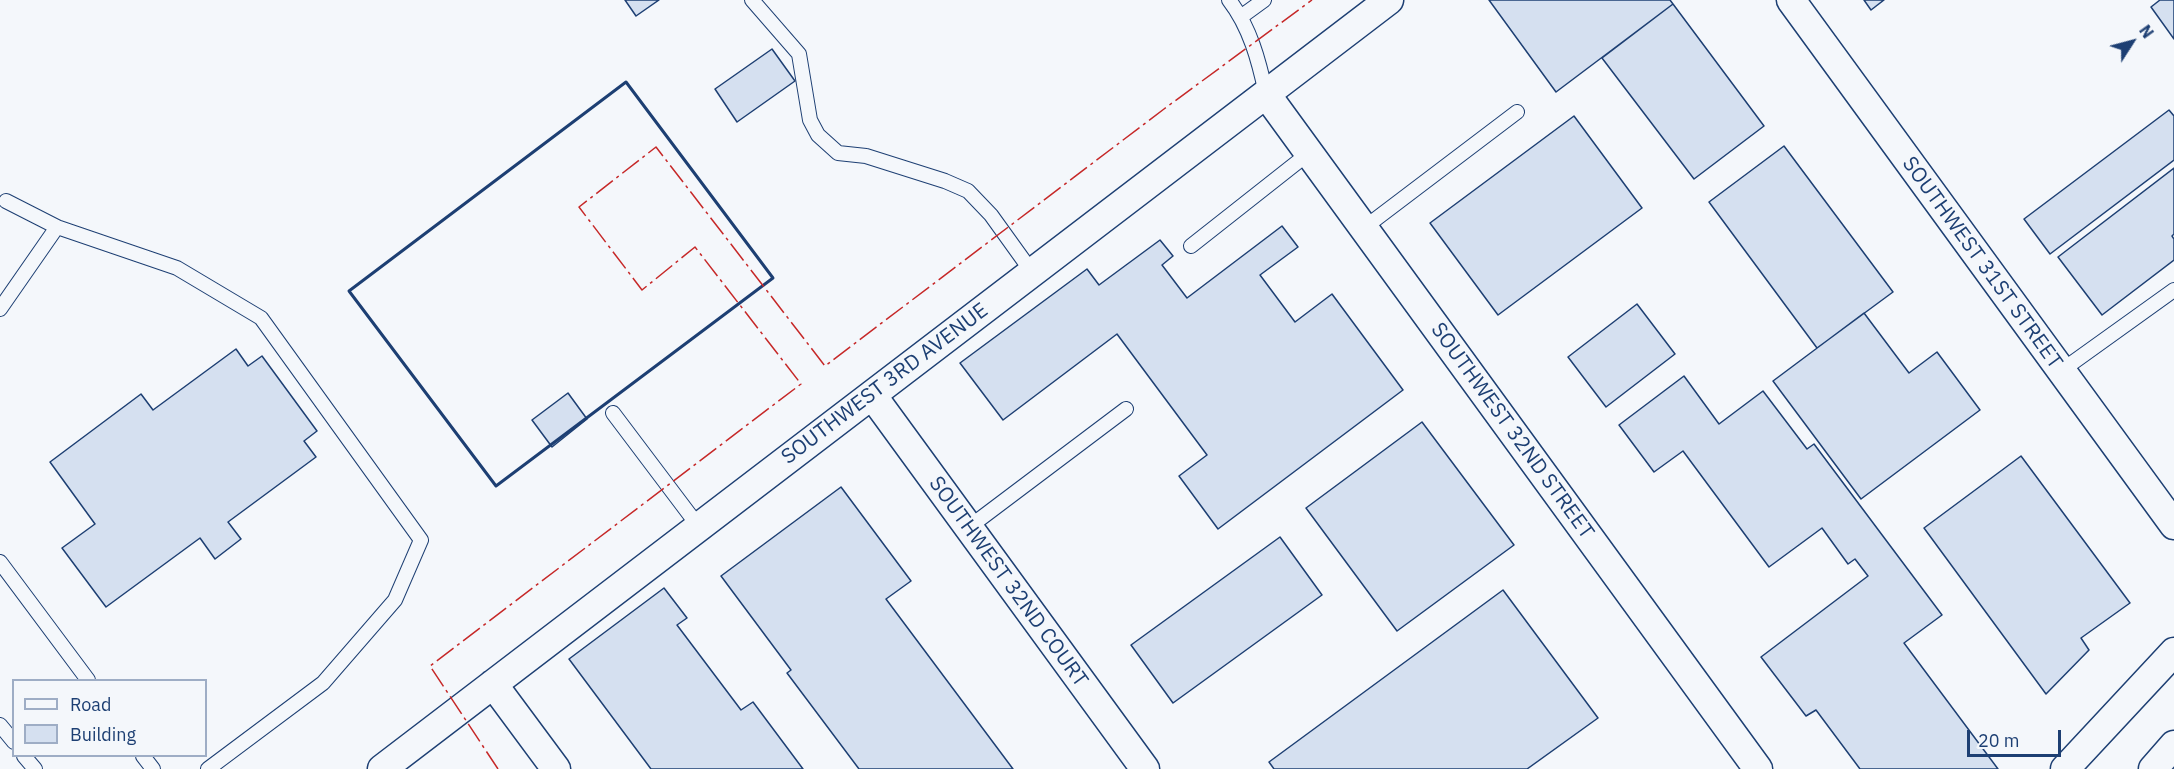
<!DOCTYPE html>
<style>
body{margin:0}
#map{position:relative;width:2174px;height:769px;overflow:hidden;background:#f4f7fb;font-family:"IBM Plex Sans",sans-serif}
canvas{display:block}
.legend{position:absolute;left:12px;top:679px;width:195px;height:78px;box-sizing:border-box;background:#f4f7fb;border:2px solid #9eadc5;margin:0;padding:8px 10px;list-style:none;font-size:18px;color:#1d3f73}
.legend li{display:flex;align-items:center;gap:12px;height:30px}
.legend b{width:30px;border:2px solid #9eadc5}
.north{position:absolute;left:2102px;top:12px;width:60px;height:60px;-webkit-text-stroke:4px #f4f7fb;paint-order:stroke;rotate:54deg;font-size:16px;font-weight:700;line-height:24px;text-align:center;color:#1d3f73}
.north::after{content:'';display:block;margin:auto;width:21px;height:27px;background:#1d3f73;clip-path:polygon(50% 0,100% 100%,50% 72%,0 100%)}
.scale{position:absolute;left:1967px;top:730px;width:94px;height:27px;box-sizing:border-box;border:3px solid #1d3f73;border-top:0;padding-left:8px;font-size:18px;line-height:21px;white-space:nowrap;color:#1d3f73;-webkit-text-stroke:4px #f4f7fb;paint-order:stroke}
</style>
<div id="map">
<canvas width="2174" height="769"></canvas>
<ul class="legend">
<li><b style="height:8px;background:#f4f7fb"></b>Road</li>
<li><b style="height:16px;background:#d5e0f0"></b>Building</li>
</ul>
<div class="north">N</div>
<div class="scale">20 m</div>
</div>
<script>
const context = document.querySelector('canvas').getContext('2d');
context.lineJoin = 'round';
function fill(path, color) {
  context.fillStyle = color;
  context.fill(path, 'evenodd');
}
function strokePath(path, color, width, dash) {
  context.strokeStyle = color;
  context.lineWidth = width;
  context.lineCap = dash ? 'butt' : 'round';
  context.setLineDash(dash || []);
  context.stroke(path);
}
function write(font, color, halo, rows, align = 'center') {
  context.font = font + ' "IBM Plex Sans",sans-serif';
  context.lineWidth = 4.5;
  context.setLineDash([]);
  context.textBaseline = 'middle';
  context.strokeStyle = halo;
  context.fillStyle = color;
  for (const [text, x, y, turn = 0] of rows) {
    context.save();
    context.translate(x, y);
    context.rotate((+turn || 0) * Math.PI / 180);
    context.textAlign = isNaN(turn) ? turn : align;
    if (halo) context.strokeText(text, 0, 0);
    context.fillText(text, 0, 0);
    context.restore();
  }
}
const building = new Path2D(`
 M625 0H659L636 16Z
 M1489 0H1670L1673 4 1556 92Z
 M1864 0H1884L1871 10Z
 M2160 0H2174V39L2151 7Z
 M1673 4 1764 126 1694 179 1602 58Z
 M772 49 795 81 737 122 715 89Z
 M2169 110 2174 116V160L2050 254 2024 219Z
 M1574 116 1642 208 1498 315 1430 223Z
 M1784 146 1893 292 1817 348 1709 202Z
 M2174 168V234L2172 236 2174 239V260L2102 315 2058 257Z
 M1282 226 1298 247 1260 275 1295 322 1332 294 1403 390 1218 529 1179 476 1207 455 1117 334 1003 420 960 363 1087 269 1099 285 1160 240 1173 256 1162 265 1187 298Z
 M1637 304 1675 354 1606 407 1568 357Z
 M1864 313 1909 373 1937 352 1980 410 1861 499 1773 381Z
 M236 349 248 366 262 356 317 431 304 441 316 457 228 522 241 539 215 559 200 538 106 607 62 548 95 524 50 462 141 394 153 410Z
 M1684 376 1719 424 1763 391 1807 449 1814 444 1942 615 1904 643 1998 769H1860L1816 710 1806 716 1761 657 1868 576 1855 559 1848 564 1822 528 1769 567 1683 451 1654 472 1619 425Z
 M568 393 587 419 552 447 532 420Z
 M1422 422 1514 545 1397 631 1306 508Z
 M2021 456 2130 603 2081 638 2089 650 2046 694 1924 528Z
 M841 487 911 581 886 599 1013 769H859L787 673 791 670 721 576Z
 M1280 537 1322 595 1173 703 1131 645Z
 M664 588 687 618 677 625 741 710 753 702 803 769H651L569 659Z
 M1503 590 1598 718 1527 769H1274L1269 762Z`);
fill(building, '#d5e0f0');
strokePath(building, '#1d3f73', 1.5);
const service = new Path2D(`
 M752 0 799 54 810 120 818 135 838 153 866 156 945 181 968 191 991 215 1032 272
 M1229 0C1250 27 1259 61 1266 94
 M1242 16 1264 0
 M57 227 177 268 261 318 421 540 395 600 323 683 208 769
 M1364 228 1517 112
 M1191 246 1309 153
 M0 309 57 227 6 201
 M2061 371 2174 290
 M613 413 699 527
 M968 528 1126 409
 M0 562 88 680
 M0 725 14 742
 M24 756 35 769
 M143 756 153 769`);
const minor = new Path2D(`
 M1791 0 2174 525
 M1266 94 1758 769
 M872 395 1145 769
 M493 684 556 769
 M382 769 1389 0
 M2065 769 2174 652
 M2153 769 2174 745`);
strokePath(service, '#1d3f73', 16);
strokePath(minor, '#1d3f73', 31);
strokePath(service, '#f4f7fb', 14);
strokePath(minor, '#f4f7fb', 28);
strokePath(new Path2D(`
 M626 82 773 278 496 486 349 291Z`), '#1d3f73', 3);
strokePath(new Path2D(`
 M498 769 430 666 801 384 695 247 642 290 579 207 656 147 825 366 1164 109 1312 0`), '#c62828', 1.5, [21, 4.5, 3, 4.5]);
write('21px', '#1d3f73', '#f4f7fb', [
 ["SOUTHWEST 31ST STREET",1982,263,54],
 ["SOUTHWEST 3RD AVENUE",885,384,-37],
 ["SOUTHWEST 32ND STREET",1512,431,54],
 ["SOUTHWEST 32ND COURT",1008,582,54]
]);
</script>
